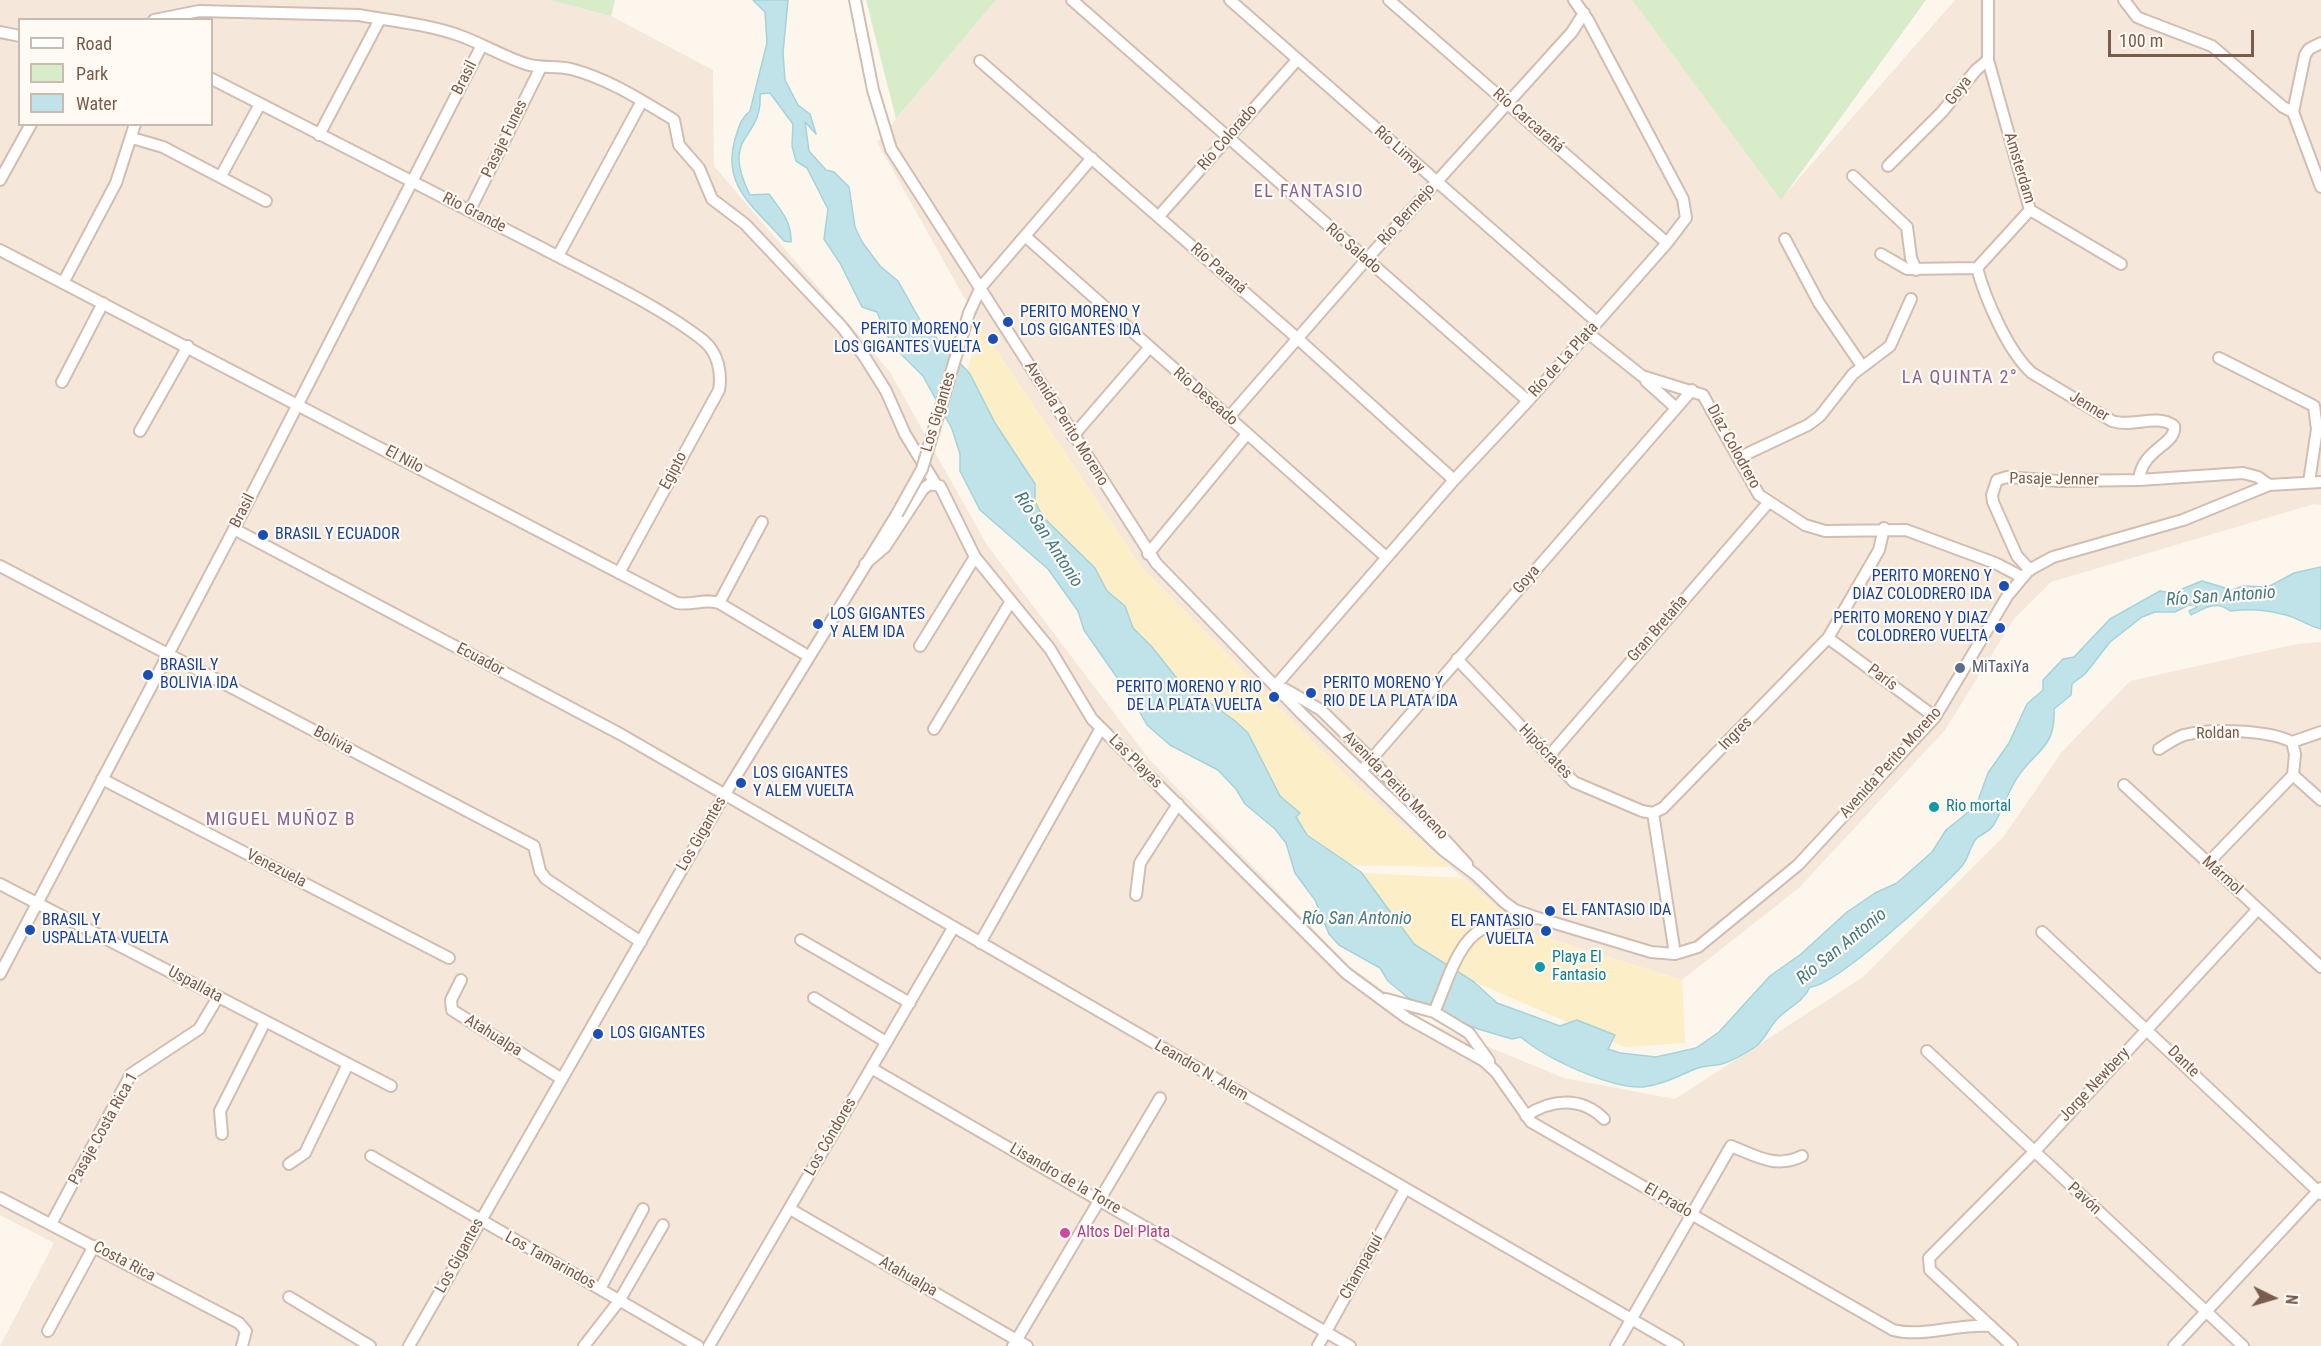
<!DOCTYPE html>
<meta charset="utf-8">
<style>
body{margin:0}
#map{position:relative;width:2321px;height:1346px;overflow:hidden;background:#fdf6ec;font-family:"Roboto Condensed",sans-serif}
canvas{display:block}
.legend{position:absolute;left:18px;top:18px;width:195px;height:108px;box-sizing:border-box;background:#fffaf3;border:2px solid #cabbb1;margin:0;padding:8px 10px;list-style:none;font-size:18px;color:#7a5c4d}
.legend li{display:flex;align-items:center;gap:12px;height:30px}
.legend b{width:30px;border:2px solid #cabbb1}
.north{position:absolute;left:2243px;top:1268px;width:60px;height:60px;-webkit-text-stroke:4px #fffaf3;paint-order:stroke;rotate:95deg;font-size:16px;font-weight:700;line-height:24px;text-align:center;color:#7a5c4d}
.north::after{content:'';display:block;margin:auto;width:21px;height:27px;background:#7a5c4d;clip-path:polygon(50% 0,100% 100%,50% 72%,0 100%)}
.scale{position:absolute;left:2108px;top:30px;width:146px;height:27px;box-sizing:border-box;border:3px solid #7a5c4d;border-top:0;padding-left:8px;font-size:18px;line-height:21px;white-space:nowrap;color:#7a5c4d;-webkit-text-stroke:4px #fffaf3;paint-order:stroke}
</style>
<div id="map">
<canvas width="2321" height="1346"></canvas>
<ul class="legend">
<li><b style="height:8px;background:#fff"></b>Road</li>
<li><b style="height:16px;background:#d8ecc9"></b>Park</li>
<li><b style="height:16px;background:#bfe3e8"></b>Water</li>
</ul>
<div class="north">N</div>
<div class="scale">100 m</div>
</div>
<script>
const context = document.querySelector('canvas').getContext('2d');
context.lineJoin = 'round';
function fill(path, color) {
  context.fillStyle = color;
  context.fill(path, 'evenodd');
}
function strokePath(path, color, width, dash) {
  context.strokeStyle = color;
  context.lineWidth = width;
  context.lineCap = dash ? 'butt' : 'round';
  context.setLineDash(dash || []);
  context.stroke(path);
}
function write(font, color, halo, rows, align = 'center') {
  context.font = font + ' "Roboto Condensed",sans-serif';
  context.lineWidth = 4.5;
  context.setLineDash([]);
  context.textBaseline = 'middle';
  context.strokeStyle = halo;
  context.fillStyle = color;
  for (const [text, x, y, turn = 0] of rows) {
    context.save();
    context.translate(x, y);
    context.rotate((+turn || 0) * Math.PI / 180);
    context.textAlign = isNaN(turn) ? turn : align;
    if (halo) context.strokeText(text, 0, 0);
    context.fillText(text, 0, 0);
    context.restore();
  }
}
fill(new Path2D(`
 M0 0H549L611 16 713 70 714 166 890 372 987 545 1149 759 1349 966 1428 1022 1564 1078 1675 1099 1863 977 2004 836 2061 753 2130 681 2297 644 2321 642V1346H0L54 1243 0 1215ZM20 20H212V124H20Z
 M996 0H1632L1781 199 1955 0H2321V505L2314 504 2051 582 2014 619 1945 730 1799 888 1682 980 1524 931 1354 783 1141 567 980 326 877 142Z`), '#f5e8da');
fill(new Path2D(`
 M549 0H615L611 16Z
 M866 0H996L896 119Z
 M1632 0H1926L1781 200Z`), '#d8ecc9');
fill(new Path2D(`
 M980 326 1141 567 1354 783 1450 867 1328 865 1176 688 1036 516 964 382Z
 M1328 871 1462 878 1524 931 1682 980 1685 1043 1625 1047 1410 954Z`), '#fcefc7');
const water = new Path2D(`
 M753 0H788L783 53 785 80 798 105 810 114 816 134 805 122 809 151 826 170 834 172 849 187 855 227 862 242 880 266 898 281 920 320 970 374 995 423 1035 484V501L1042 516 1095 568 1107 591 1125 606 1133 628 1152 647 1179 681 1234 720 1248 733 1280 796 1300 813 1296 817 1307 835 1361 872 1414 944 1474 982 1497 1003 1560 1026 1577 1020 1615 1035 1608 1049 1620 1053 1656 1057 1696 1048 1719 1032 1770 976 1801 954 1847 912 1875 893 1897 883 1932 852 1946 830 1976 806 1988 773 2009 743 2027 704 2043 690V680L2063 659 2074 657 2110 619 2160 591 2172 593 2202 581 2232 590 2243 586 2268 587 2294 573 2321 567V629C2308 626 2298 618 2286 615 2266 609 2250 609 2230 611 2216 600 2205 608 2191 615L2189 611 2197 607 2195 605H2189L2175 612H2155L2142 617 2110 642 2085 674 2072 684 2071 695 2054 709C2056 749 2035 750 2017 778 2009 789 1998 821 1992 827 1988 832 1982 834 1977 838 1970 845 1969 858 1962 866 1942 888 1835 987 1810 987 1804 1001 1788 1008 1778 1018 1769 1027 1766 1039 1755 1047 1746 1053 1732 1061 1722 1064 1713 1066 1704 1065 1695 1069 1678 1076 1662 1085 1643 1087 1611 1089 1545 1058 1521 1037L1512 1039 1475 1028 1412 1001 1388 981 1380 968 1339 945 1329 934 1315 900 1295 873 1286 843 1275 829 1245 804 1236 789 1218 770 1170 745 1147 725 1134 702 1084 630 1078 611 1048 569 980 510 960 471V454L952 429 923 376 900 353 886 334 877 312 862 307 840 263 824 239 828 209 807 168 796 161 792 146 793 124 770 93 760 94C763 142 719 133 750 195L769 194C780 209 792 222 791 242L784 241C756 208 721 187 735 139 739 127 740 119 750 111L767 43 765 12Z`);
fill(water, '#bfe3e8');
strokePath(water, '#a5d3da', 1.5);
const minor = new Path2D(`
 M855 0 873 90 891 149 1156 563 1302 714 1443 850 1476 875 1504 902 1515 910 1538 918 1651 952 1675 954 1698 947 1798 865 1935 717 2008 595 2029 570 2053 557 2183 520 2269 485 2321 482
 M1072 0 1528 401
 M1230 0 1597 322
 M1389 0 1667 243
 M1988 0V60L2030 210 2121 264
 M2124 0 2137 17 2144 20 2212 46 2283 107 2293 112 2321 187
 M154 20 199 11 359 15C392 21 426 24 458 35 481 43 502 56 526 64 540 69 556 65 571 69 609 79 641 100 674 120L679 145 699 168 712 199 745 224 762 242 842 327 864 356 886 391 905 434 935 483
 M0 32 20 36
 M980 61 1297 338 1454 480
 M212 79C320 135 430 190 538 246 589 273 660 306 704 341 718 353 722 373 719 390L619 573
 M2293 112 2305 55 2309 49 2321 43
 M319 135 379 21
 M132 138 163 147 266 201
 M1888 166 1942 112 1976 70 1988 60
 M221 176 260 104
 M1853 176 1907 227 1911 258 1916 270
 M0 180 31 124
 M470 210 541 67
 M1159 216 1297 60
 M1025 236 1386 557
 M1785 239 1819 303 1862 366
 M0 250 677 603C692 606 704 598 719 603L808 656
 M1881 254 1907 269 1977 268 2030 210
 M558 256 642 101
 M1977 268C1985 298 2008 352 2032 373L2112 421C2132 428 2157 413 2174 426 2177 445 2142 448 2139 480L2243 473 2258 477 2269 485
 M63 283 116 183 135 124
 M969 313 981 287 1092 158
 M1588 333 1642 376 1703 395 1759 495 1805 525 1825 531 1906 530 1995 563 2022 577
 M2219 358 2314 406 2317 429 2309 482
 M1646 381 1676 408
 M62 382 103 303
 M1229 417 1366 260 1572 32 1584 13
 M140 431 188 346
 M1073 436 1149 348
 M1738 458 1808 425 1820 416 1853 374 1890 346 1911 299
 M234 529 622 735 1678 1346
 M1148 554 1247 434
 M865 564 885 547 923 489 930 484 940 486 975 557 1050 649 1092 719 1346 973 1407 1018 1484 1061 1496 1072 1531 1122 1893 1330C1923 1338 1959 1323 1991 1326
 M0 566 534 846 540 871 546 879 641 942
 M2030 570 2017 556 1993 502 1992 495 1997 480 2007 477 2058 481 2139 480
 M719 603 762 522
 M1828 638 1935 717
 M920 646 975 557
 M1457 659 1574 782 1642 811 1653 813
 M1277 684 1454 480 1528 401 1667 243 1686 218 1683 199 1588 20 1574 0
 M1285 689 1321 710 1371 759 1467 864
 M934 729 1011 601
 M2292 742 2321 732
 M2159 749C2167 744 2175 738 2184 735 2210 728 2269 730 2292 742L2295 754 2293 775 2321 800
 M1549 756 1768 503
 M1362 770 1692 390
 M102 779 449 958
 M2124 785 2321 967
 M1653 813 1663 808 1828 638 1879 550 1884 528
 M1653 813 1675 954
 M2208 863 2293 775
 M0 884 391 1086
 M1136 895 1140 863 1178 804
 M2042 932 2321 1194
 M801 940 910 1003
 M980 943 1101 728
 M0 974 234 529 482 45
 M461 980 451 1000 452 1010 562 1079
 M814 998 886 1042
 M1386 999 1434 1012C1446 987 1456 943 1482 929L1537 918
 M1434 1012 1469 1033 1489 1061
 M1927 1051 2243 1346
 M871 1068 1350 1346
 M1526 1116C1551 1099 1581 1096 1604 1119
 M222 1134 220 1111 265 1022
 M371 1156 698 1346
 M289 1164 305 1153 348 1064
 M0 1198 239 1323 246 1331 242 1346
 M790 1209 1027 1346
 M51 1224 131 1074 199 1029 218 997
 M600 1289 643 1209
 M289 1297 370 1346
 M48 1331 94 1246
 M409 1346 725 794 897 514
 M584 1346 619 1301 663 1225
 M709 1346 953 928
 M1013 1346 1160 1098
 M1318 1346 1405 1189
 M1616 1346 1731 1146C1756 1156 1776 1169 1802 1156
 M2012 1346 1930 1270 1929 1258 2034 1152 2258 909
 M2174 1346 2321 1188`);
strokePath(minor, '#d1beb0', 14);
strokePath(minor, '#fff', 10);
const minorBridge = new Path2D(`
 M897 514 922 469 969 313`);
strokePath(minorBridge, '#d1beb0', 14, []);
strokePath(minorBridge, '#fff', 10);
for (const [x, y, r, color] of [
 [1008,322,6,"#1a4fb4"],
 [993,339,6,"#1a4fb4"],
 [263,535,6,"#1a4fb4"],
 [2004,586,6,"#1a4fb4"],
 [818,624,6,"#1a4fb4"],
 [2000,628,6,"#1a4fb4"],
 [1960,668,6,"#5c6f8a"],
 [148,675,6,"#1a4fb4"],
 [1311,693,6,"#1a4fb4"],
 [1274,697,6,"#1a4fb4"],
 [741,783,6,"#1a4fb4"],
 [1934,807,6,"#0f9aa8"],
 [1550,911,6,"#1a4fb4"],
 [30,930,6,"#1a4fb4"],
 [1546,931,6,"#1a4fb4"],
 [1540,967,6,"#0f9aa8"],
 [598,1034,6,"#1a4fb4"],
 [1065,1233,6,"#d1479c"]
]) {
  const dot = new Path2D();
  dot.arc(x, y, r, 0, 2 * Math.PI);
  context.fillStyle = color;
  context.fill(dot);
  strokePath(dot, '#fffaf3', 2);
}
write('16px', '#7a5c4d', '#fffaf3', [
 ["Brasil",465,78,-63],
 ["Goya",1959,91,-52],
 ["Río Carcarañá",1528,121,41],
 ["Río Colorado",1228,138,-49],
 ["Pasaje Funes",505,139,-64],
 ["Río Limay",1399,150,42],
 ["Amsterdam",2019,168,73],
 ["Rio Grande",474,213,27],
 ["Río Bermejo",1407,215,-48],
 ["Río Salado",1353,249,41],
 ["Río Paraná",1218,269,41],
 ["Río de La Plata",1564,360,-48],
 ["Río Deseado",1205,397,41],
 ["Jenner",2089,407,31],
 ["Los Gigantes",939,412,-73],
 ["Avenida Perito Moreno",1066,424,58],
 ["Díaz Colodrero",1733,447,61],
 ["El Nilo",404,460,28],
 ["Egipto",674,471,-62],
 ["Pasaje Jenner",2054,480,1],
 ["Brasil",243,511,-63],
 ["Goya",1527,580,-49],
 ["Gran Bretaña",1658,629,-49],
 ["Ecuador",480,660,28],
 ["París",1882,678,37],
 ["Ingres",1736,734,-46],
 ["Roldan",2218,734,-1],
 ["Bolivia",333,741,28],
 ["Hipócrates",1545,752,46],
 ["Las Playas",1135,762,45],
 ["Avenida Perito Moreno",1891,763,-48],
 ["Avenida Perito Moreno",1395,786,46],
 ["Los Gigantes",702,834,-60],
 ["Venezuela",276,869,27],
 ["Mármol",2222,876,42],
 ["Uspallata",195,985,28],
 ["Atahualpa",493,1036,32],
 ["Dante",2183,1062,44],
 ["Leandro N. Alem",1201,1071,30],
 ["Jorge Newbery",2095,1085,-47],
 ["Pasaje Costa Rica 1",104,1129,-61],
 ["Los Cóndores",831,1137,-60],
 ["Lisandro de la Torre",1065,1179,30],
 ["Pavón",2084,1199,43],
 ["El Prado",1668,1201,30],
 ["Los Gigantes",460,1256,-61],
 ["Los Tamarindos",550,1261,29],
 ["Costa Rica",124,1262,28],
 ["Champaquí",1362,1267,-61],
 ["Atahualpa",908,1277,30]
]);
write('16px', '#164399', '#fffaf3', [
 ["PERITO MORENO Y",1020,313],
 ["LOS GIGANTES IDA",1020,331],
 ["PERITO MORENO Y",981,330,"right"],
 ["LOS GIGANTES VUELTA",981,348,"right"],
 ["BRASIL Y ECUADOR",275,535],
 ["PERITO MORENO Y",1992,577,"right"],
 ["DIAZ COLODRERO IDA",1992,595,"right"],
 ["LOS GIGANTES",830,615],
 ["Y ALEM IDA",830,633],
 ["PERITO MORENO Y DIAZ",1988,619,"right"],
 ["COLODRERO VUELTA",1988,637,"right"],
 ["BRASIL Y",160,666],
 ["BOLIVIA IDA",160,684],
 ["PERITO MORENO Y",1323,684],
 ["RIO DE LA PLATA IDA",1323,702],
 ["PERITO MORENO Y RIO",1262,688,"right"],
 ["DE LA PLATA VUELTA",1262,706,"right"],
 ["LOS GIGANTES",753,774],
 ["Y ALEM VUELTA",753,792],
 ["EL FANTASIO IDA",1562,911],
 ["BRASIL Y",42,921],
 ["USPALLATA VUELTA",42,939],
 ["EL FANTASIO",1534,922,"right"],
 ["VUELTA",1534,940,"right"],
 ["LOS GIGANTES",610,1034]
], 'left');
write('16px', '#4e5e75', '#fffaf3', [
 ["MiTaxiYa",1972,668]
], 'left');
write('16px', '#0d838f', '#fffaf3', [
 ["Rio mortal",1946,807],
 ["Playa El",1552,958],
 ["Fantasio",1552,976]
], 'left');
write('16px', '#b23c85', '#fffaf3', [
 ["Altos Del Plata",1077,1233]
], 'left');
context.letterSpacing = '1.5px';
write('18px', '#846695', '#fffaf3', [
 ["EL FANTASIO",1309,192],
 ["LA QUINTA 2°",1960,378],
 ["MIGUEL MUÑOZ B",281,820]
]);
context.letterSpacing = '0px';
write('italic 18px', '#437c86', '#fffaf3', [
 ["Río San Antonio",1048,540,57],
 ["Río San Antonio",2221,597,-4],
 ["Río San Antonio",1357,919],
 ["Río San Antonio",1842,947,-39]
]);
</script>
